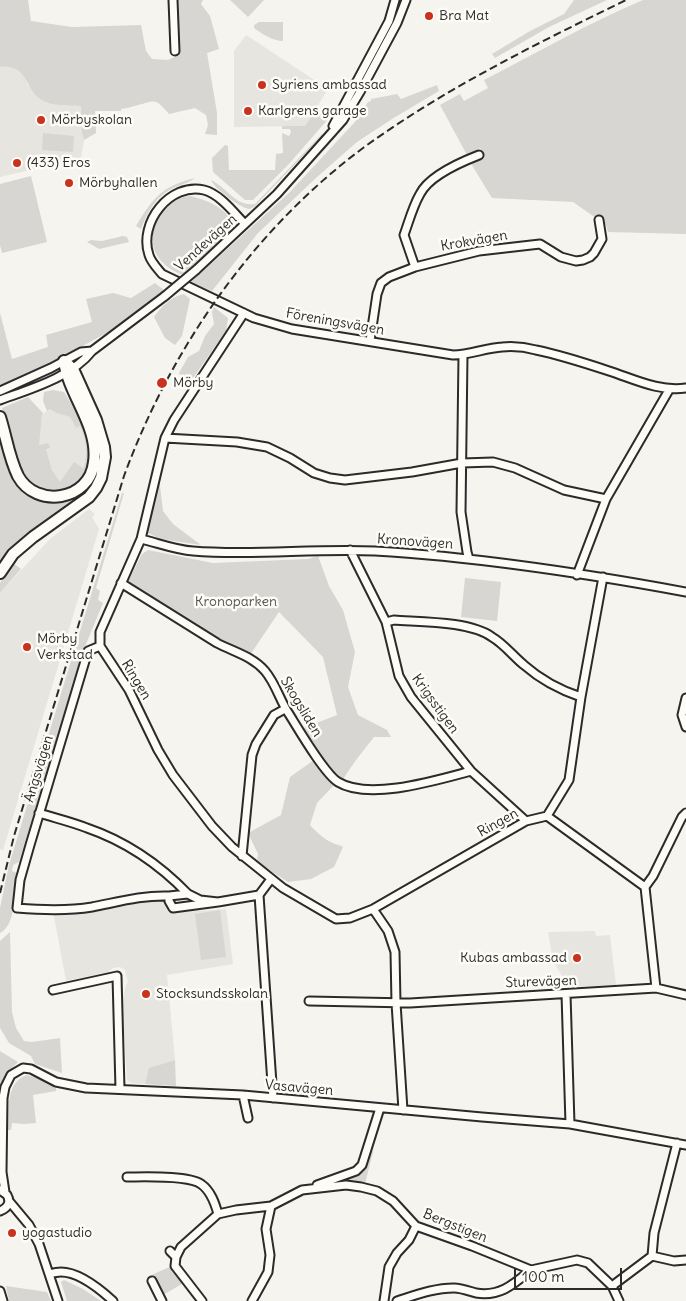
<!DOCTYPE html>
<meta charset="utf-8">
<style>
body{margin:0}
#map{position:relative;width:686px;height:1301px;overflow:hidden;background:#f5f4ef;font-family:Delius,sans-serif}
canvas{display:block}
.scale{position:absolute;left:514px;top:1268px;width:108px;height:22px;box-sizing:border-box;border:2px solid #2b2b2b;border-top:0;padding-left:6px;font-size:15px;line-height:18px;white-space:nowrap;color:#2b2b2b;-webkit-text-stroke:4px #fdfcf7;paint-order:stroke}
</style>
<div id="map">
<canvas width="686" height="1301"></canvas>
<div class="scale">100 m</div>
</div>
<script>
const context = document.querySelector('canvas').getContext('2d');
context.lineJoin = 'round';
function fill(path, color) {
  context.fillStyle = color;
  context.fill(path, 'evenodd');
}
function strokePath(path, color, width, dash) {
  context.strokeStyle = color;
  context.lineWidth = width;
  context.lineCap = dash ? 'butt' : 'round';
  context.setLineDash(dash || []);
  context.stroke(path);
}
function write(font, color, halo, rows, align = 'center') {
  context.font = font + ' Delius,sans-serif';
  context.lineWidth = 5;
  context.setLineDash([]);
  context.textBaseline = 'middle';
  context.strokeStyle = halo;
  context.fillStyle = color;
  for (const [text, x, y, turn = 0] of rows) {
    context.save();
    context.translate(x, y);
    context.rotate((+turn || 0) * Math.PI / 180);
    context.textAlign = isNaN(turn) ? turn : align;
    if (halo) context.strokeText(text, 0, 0);
    context.fillText(text, 0, 0);
    context.restore();
  }
}
fill(new Path2D(`
 M246 35 328 89 305 126 234 127V51Z
 M7 66 16 68 23 73 28 85 46 102 82 106V133L84 140 81 158 0 177V67Z
 M50 409 56 413 70 417 76 428 80 426 87 440 85 460 82 468 60 483 52 470 46 449 48 443 38 445 42 414Z
 M89 509 95 514 92 517 99 529 3 850 0 849V593L50 539Z
 M146 898H165L168 911 171 912 198 908 199 911 226 909 233 964 167 975 175 1060 150 1068 145 1084 131 1083 127 1080 122 1002 126 985 128 982 125 970 120 967 113 968 108 972 66 981 53 911Z
 M595 931 596 936 610 935 616 985 569 987 553 961 548 932Z`), '#e6e5e0');
fill(new Path2D(`
 M0 0H28L31 21 72 27 141 25 146 51 152 59 168 60 179 55 176 0H203L201 4 210 16 219 49 207 53 217 113V135L205 134 208 125 206 115 195 108 169 114C155 98 157 100 138 105 132 107 127 108 121 109V111H95L96 133 84 140 82 133 81 106C72 105 54 106 46 102 23 93 31 63 0 67Z
 M230 0H264L248 17Z
 M574 0H607L549 27 495 58 492 54 530 31 564 14Z
 M643 0H686V234L608 232 606 225 573 202 492 198 470 162 484 155 480 148 467 155 440 105 460 94 464 101 488 88 484 80C537 53 588 23 643 0Z
 M259 22H283V41C273 41 262 34 254 28V25Z
 M437 85 439 91 392 119 357 142 317 177 258 233 212 291 191 282 290 192 354 123 368 102 371 101V99L397 94 401 99Z
 M335 109 329 118 288 165 253 200H245L213 172 212 158 225 145 228 146 229 170H275L276 154 283 153 282 133 289 136 291 132 290 129H282V126H305L315 110Z
 M43 133 74 136 73 152 42 150Z
 M322 134 323 135 255 206 250 209C241 209 214 188 211 180 227 187 235 207 255 204Z
 M31 176 47 242 2 253 0 245V184Z
 M195 178C189 183 180 185 173 188 156 196 147 213 141 229L136 226C153 198 162 186 195 178Z
 M190 196C206 199 243 214 227 234L183 275C156 265 144 243 159 216 163 210 168 202 175 199 179 197 185 197 190 196Z
 M123 236 127 237 129 242 99 249 87 242 91 240 102 241Z
 M155 283 165 291 110 331 21 380 0 387V313L12 359 48 347 46 335 92 322 86 299 113 293 131 298Z
 M184 294 190 299 182 336 175 345 165 338 154 317C161 307 172 296 184 294Z
 M214 307 228 318 226 331 191 381 182 377 179 373 188 357 199 351 205 336 214 324 212 312Z
 M53 390 64 392C79 416 95 442 87 471 82 488 55 498 39 489 31 485 23 476 18 467 15 462 15 455 13 449 10 435 6 422 2 408L28 397 43 413 42 414 39 445 48 443 50 448 46 449 52 470 60 482 74 462 83 468C88 453 87 441 80 426L76 428 70 417 56 413 50 409 47 411 43 401 44 392Z
 M0 436C4 453 8 472 18 487 22 492 28 496 34 498 57 508 71 500 90 486 64 516 25 529 0 562Z
 M159 477 163 511 173 524 201 545 161 539 148 533V522Z
 M122 493H124L96 588 100 591 98 600 103 603 82 654 19 862 13 865 12 871 17 873C15 889 16 926 0 933V908L9 865Z
 M148 550 213 563 308 559 318 556 329 586 343 610 355 652 348 687 358 715 387 730 391 737H374L356 760 343 779 328 766 301 729 337 715 323 657 279 612 250 655 223 643 128 582 142 554Z
 M13 563 21 569 0 593V583Z
 M465 578 501 582 497 621 461 617Z
 M314 760 334 785 317 803 310 825C316 832 326 841 335 844 338 845 341 845 343 847L334 867 311 879 288 882 257 862 258 854 248 833 281 815 290 777Z
 M220 910 226 957 201 960 195 914Z
 M10 932 12 1012 16 1028 24 1041 32 1042 60 1038 62 1073 35 1064 31 1056 9 1043 0 1028V941Z
 M0 1051 18 1062C9 1071 2 1079 0 1092Z
 M175 1060 176 1086 145 1084 149 1068Z
 M27 1075 43 1080 56 1088V1091L33 1095 36 1123 24 1124 12 1123 11 1130H8C9 1111 5 1082 27 1075Z
 M374 1148 365 1184 335 1183 315 1187 363 1171Z
 M172 1266 182 1284 163 1295 149 1276Z
 M64 1280 83 1289 101 1301H67L61 1282Z
 M6 1286 47 1292 51 1301H9Z`), '#d7d6d2');
const minor = new Path2D(`
 M173 0 175 51
 M333 126 389 21 395 0
 M245 224C234 213 220 194 204 190 170 182 138 223 149 255 151 262 157 268 162 274L254 318 292 329 453 355C470 355 485 348 502 347 513 346 525 347 536 350 560 355 585 363 609 371 634 379 659 392 686 388
 M415 267 404 235C409 221 413 206 420 194 429 176 461 162 479 155
 M196 270 277 194 343 120 360 92 397 23 406 0
 M370 341 377 294 381 283 389 277 415 267 479 251 540 244 561 257 576 261 583 260 590 257 594 253 602 239 599 220
 M463 355 461 512 467 552 469 559
 M0 391 51 368 81 352 92 351
 M0 400C30 389 72 377 92 351L165 296
 M165 438 174 420 244 313
 M606 499 669 390
 M141 539C158 543 176 550 193 551 253 556 314 548 375 551 479 557 583 573 686 592
 M350 550 386 622 399 676 411 697 471 771 526 821
 M577 575 606 499 564 490 515 468 493 462 462 463 412 472 345 480 330 478 314 473 290 458 267 447 237 442 165 438 141 539 100 632V646L129 690 158 750 173 775 212 826 232 847 283 888 336 919 350 918 373 909 526 821 547 816 569 780 581 697 603 577
 M121 583C153 603 185 623 217 643 234 652 252 656 265 671 276 684 280 701 289 714 299 730 324 773 338 782 369 801 437 780 471 771
 M386 622 394 620C420 622 470 621 492 637 504 644 513 656 524 665 541 680 560 690 581 697
 M100 646 88 651 30 845 20 880 17 908C41 910 68 911 92 907 118 902 142 895 169 896
 M686 698 682 715 686 727
 M39 813C55 818 72 822 87 828 125 841 160 865 188 894
 M547 816 645 887 656 988
 M242 856 252 755 256 744 274 715 285 709
 M271 879 259 895 273 1098
 M645 887 653 876 682 817 686 813
 M218 902 173 908 169 901V896L188 894 200 900 218 902 259 895
 M373 909 388 931 395 952 396 1003 403 1110
 M53 990 117 976 120 1089
 M566 994 570 1124
 M309 1001 410 1003 656 988 686 995
 M243 1095 248 1118
 M127 1177C144 1177 188 1175 201 1184 211 1191 215 1203 218 1214
 M317 1185 356 1171 362 1165 380 1108
 M5 1192 2 1172 3 1098 5 1087 11 1075 23 1068 31 1069 56 1082 86 1088 243 1095 482 1117 570 1124 686 1145
 M9 1201 29 1225 39 1244 58 1301
 M0 1211C8 1208 11 1202 7 1195L0 1190
 M170 1251 176 1257
 M652 1256 674 1261 686 1260
 M49 1274C53 1273 58 1272 61 1272 79 1272 101 1290 113 1301
 M152 1281 162 1301
 M0 1291 3 1301
 M202 1301 175 1266 176 1257 181 1247 218 1214 236 1210 271 1206
 M252 1301 268 1272 270 1255 266 1229 271 1206 302 1190 346 1185 361 1187 377 1191 393 1201 416 1226 472 1246 531 1270 577 1260 588 1263 612 1286
 M384 1301 389 1267 397 1253 409 1240 416 1226
 M397 1301C416 1295 434 1288 454 1288 461 1288 469 1291 476 1293 500 1297 514 1284 531 1270
 M619 1301 612 1286 652 1256 654 1233 677 1143`);
const highway = new Path2D(`
 M0 417C6 436 9 458 18 476 36 509 90 501 94 462 99 426 69 396 64 361
 M0 573 13 554 33 537 89 497 96 488 101 478 105 457 104 447 96 420 73 369 64 361`);
strokePath(minor, '#2b2b2b', 11);
strokePath(highway, '#2b2b2b', 14);
strokePath(minor, '#fdfcf7', 7);
strokePath(highway, '#fdfcf7', 10);
strokePath(new Path2D(`
 M0 893 14 836 124 476C171 348 253 230 363 148 444 89 536 44 626 0`), '#2b2b2b', 2, [8, 4]);
const minorBridge = new Path2D(`
 M165 296 196 270`);
strokePath(minorBridge, '#2b2b2b', 11, []);
strokePath(minorBridge, '#fdfcf7', 7);
for (const [x, y, r, color] of [
 [429,16,5,"#c8321e"],
 [262,85,5,"#c8321e"],
 [248,111,5,"#c8321e"],
 [41,120,5,"#c8321e"],
 [17,163,5,"#c8321e"],
 [69,183,5,"#c8321e"],
 [162,383,6,"#c8321e"],
 [27,647,5,"#c8321e"],
 [577,958,5,"#c8321e"],
 [146,994,5,"#c8321e"],
 [12,1233,5,"#c8321e"]
]) {
  const dot = new Path2D();
  dot.arc(x, y, r, 0, 2 * Math.PI);
  context.fillStyle = color;
  context.fill(dot);
  strokePath(dot, '#fdfcf7', 2);
}
write('14px', '#2b2b2b', '#fdfcf7', [
 ["Bra Mat",439,16],
 ["Syriens ambassad",272,85],
 ["Karlgrens garage",258,111],
 ["Mörbyskolan",51,120],
 ["(433) Eros",27,163],
 ["Mörbyhallen",79,183],
 ["Mörby",173,383],
 ["Mörby",37,639],
 ["Verkstad",37,655],
 ["Kubas ambassad",567,958,"right"],
 ["Stocksundsskolan",156,994],
 ["yogastudio",22,1233]
], 'left');
write('14px', '#2b2b2b', '#fdfcf7', [
 ["Krokvägen",474,241,-10],
 ["Vendevägen",206,243,-42],
 ["Föreningsvägen",335,322,10],
 ["Kronovägen",415,542,4],
 ["Ringen",136,680,59],
 ["Krigsstigen",435,704,54],
 ["Skogsliden",301,707,59],
 ["Ängsvägen",39,769,-73],
 ["Ringen",498,823,-29],
 ["Sturevägen",541,982,-2],
 ["Vasavägen",299,1088,5],
 ["Bergstigen",455,1226,22]
]);
write('14px', '#565655', '#fdfcf7', [
 ["Kronoparken",236,602]
]);
</script>
